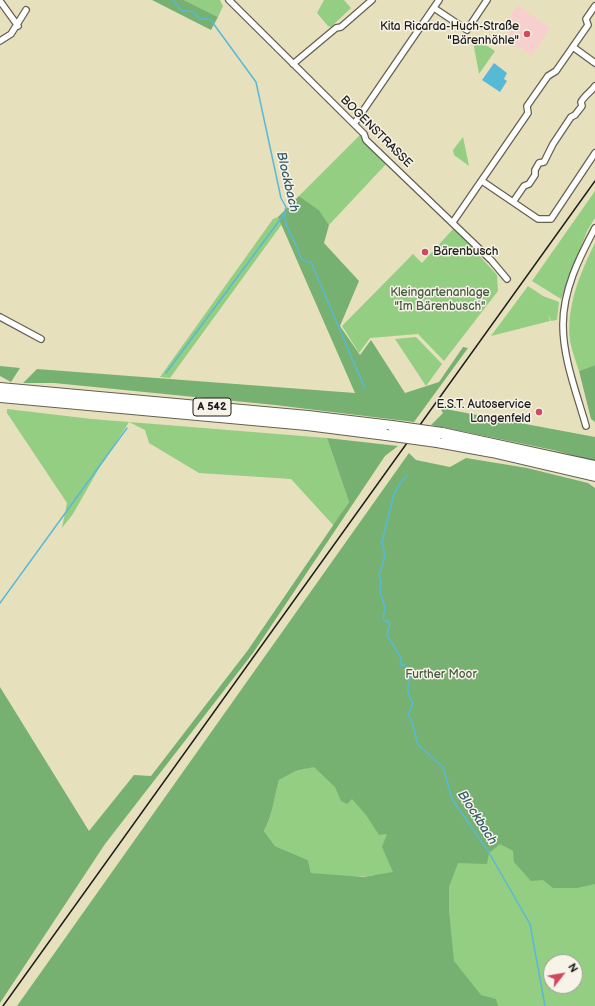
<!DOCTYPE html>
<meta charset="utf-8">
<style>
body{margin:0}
#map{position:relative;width:595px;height:1006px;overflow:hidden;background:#e7e0bd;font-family:"Balsamiq Sans",sans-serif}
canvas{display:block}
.north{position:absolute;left:543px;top:954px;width:40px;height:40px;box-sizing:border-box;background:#f7f3e8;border:1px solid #9f9d96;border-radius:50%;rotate:59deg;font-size:11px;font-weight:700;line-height:16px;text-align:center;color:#1c1c1c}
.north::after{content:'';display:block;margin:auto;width:14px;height:18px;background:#d1495b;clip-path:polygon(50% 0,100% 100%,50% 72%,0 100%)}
</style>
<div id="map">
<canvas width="595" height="1006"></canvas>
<div class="north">N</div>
</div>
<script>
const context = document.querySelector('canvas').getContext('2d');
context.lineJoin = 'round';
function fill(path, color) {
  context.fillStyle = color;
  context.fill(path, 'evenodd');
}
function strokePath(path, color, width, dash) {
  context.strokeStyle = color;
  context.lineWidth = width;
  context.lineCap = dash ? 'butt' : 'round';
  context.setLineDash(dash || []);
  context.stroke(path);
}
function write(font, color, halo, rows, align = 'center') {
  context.font = font + ' "Balsamiq Sans",sans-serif';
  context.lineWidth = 3;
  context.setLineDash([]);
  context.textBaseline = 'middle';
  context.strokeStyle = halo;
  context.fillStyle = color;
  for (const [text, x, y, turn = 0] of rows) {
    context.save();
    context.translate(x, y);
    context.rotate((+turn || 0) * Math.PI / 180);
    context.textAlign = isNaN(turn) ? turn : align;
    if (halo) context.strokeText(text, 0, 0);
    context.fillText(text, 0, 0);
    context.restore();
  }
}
fill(new Path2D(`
 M517 5 550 28 532 56 510 41 506 22Z`), '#f7d0ce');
fill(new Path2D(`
 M184 0H220L223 6 218 17Z
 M324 0H344L351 8 331 27 328 26 317 13Z
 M472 36 495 51 479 74Z
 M360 135 387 163 329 225 319 210 299 196Z
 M463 137 469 166 454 155 453 150Z
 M595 191V218L587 231 561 299 532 281Z
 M278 217 282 224 170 378 160 377 273 219Z
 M454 228 497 275 498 291 444 361 418 334 370 338 359 353 342 326 413 254 422 263Z
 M595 243V365L579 371C576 362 572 351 570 341 566 307 580 273 595 243Z
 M528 286 543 296 559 302 557 320 551 321 548 314 550 321 491 336Z
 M416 337 442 364 426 386 395 339Z
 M7 409 92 419 327 438 349 502 334 526 291 479 199 473 149 443 145 430 129 422 98 470 73 514 62 528 67 503 7 413Z
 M595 499V1006H438L374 875C353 879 332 876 311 873L308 860 275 846 264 831C273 815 274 797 279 780L296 771 306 769ZM551 962H575V986H551Z`), '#93ce83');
fill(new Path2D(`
 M152 0H184L218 17 211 30Z
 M299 196 319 210 329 225 324 243 359 281 340 326 360 355 371 340 405 393 439 382 463 347 468 348 414 422 275 405 54 383H23L37 369 355 393 278 217Z
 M595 365V422L591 419 579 371Z
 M0 366 20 368 11 382 0 376Z
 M440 408 595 437V461L553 450 431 425 443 413Z
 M327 438 398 446 385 456 253 653 105 844 0 1003V687L89 831 134 775 151 776 248 650 349 502Z
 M409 453 416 460 450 467 466 458 527 468 588 483 595 488V884L577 888H553L543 880 531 881 514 862 513 851 500 844 489 853 487 864 458 863 449 887V911L454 961 481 995 496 999 498 1006H17ZM314 767 335 787 341 801 347 804 352 799 366 815 379 835 387 834 382 847 393 872 363 877 311 873 308 860 275 846 264 831C273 814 274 798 279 780L296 771Z`), '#76b171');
fill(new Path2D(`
 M494 63 507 73 504 79 507 81 500 92 482 80Z`), '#58b9d7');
strokePath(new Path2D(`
 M173 0 181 10 193 12 200 19H210L256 82 281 198 286 207C280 225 297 240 300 257L306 262H311L365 389
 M166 373 285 213
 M407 476 401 482 394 494 382 542 385 556 379 575 381 581 380 592 385 607 383 619 390 623 387 635 401 658V666L404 664 411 675C407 687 406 693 413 703L408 715 411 719 418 745 443 767 452 799 488 851 530 924 545 1006
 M0 603 127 428`), '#58b9d7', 1.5);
const street = new Path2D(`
 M229 0 364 134 366 140 491 260 507 279
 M0 1 18 26
 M434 8 467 30 487 0
 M0 41 11 34 26 10
 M573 47 595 63
 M293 64 336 28 341 27 372 0
 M354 124 439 0
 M482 181 538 219H551L595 153
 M513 202 524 186 529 184 535 175V170L539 163 544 162 553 144 571 117 575 115 582 106 581 102C585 95 591 92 595 86
 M453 222 528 113 527 106 548 76 556 71 588 25 586 19 595 6
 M0 317 41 339
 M586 426C577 394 563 359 563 325 563 290 579 258 595 228`);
const highway = new Path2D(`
 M0 388 308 416 392 426
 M0 397 307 425 386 435
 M442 433 595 466
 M437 442 492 452 595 476`);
strokePath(street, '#636154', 8);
strokePath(highway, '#636154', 12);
strokePath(street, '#fff', 5.5);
strokePath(highway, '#fff', 10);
strokePath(new Path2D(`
 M3 1006 595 181`), '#1c1c1c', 1.5);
const highwayBridge = new Path2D(`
 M392 426 442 433
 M386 435 437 442`);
strokePath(highwayBridge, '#636154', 12, []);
strokePath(highwayBridge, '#fff', 10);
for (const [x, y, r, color] of [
 [527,34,4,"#d1495b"],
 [425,252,4,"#d1495b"],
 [539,412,4,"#d1495b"]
]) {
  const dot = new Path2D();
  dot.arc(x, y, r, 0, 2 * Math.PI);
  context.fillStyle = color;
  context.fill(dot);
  strokePath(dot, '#f7f3e8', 1.5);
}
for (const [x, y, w] of [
 [212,407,38]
]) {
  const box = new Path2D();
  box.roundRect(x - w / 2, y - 9, w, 18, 3);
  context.fillStyle = '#f7f3e8';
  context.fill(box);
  strokePath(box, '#1c1c1c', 1);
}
write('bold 11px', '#1c1c1c', null, [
 ["A 542",212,407]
]);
write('12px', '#1c1c1c', '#f7f3e8', [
 ["Kita Ricarda-Huch-Straße",519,27],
 ["\"Bärenhöhle\"",519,41],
 ["Bärenbusch",433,252,"left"],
 ["E.S.T. Autoservice",531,405],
 ["Langenfeld",531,419]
], 'right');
write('12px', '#1c1c1c', '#f7f3e8', [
 ["BOGENSTRASSE",376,132,45]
]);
write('12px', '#465a40', '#f7f3e8', [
 ["Kleingartenanlage",440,293],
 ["\"Im Bärenbusch\"",440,307],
 ["Further Moor",441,675]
]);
write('italic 13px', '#345b67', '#f7f3e8', [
 ["Blockbach",287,182,77],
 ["Blockbach",477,818,57]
]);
</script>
